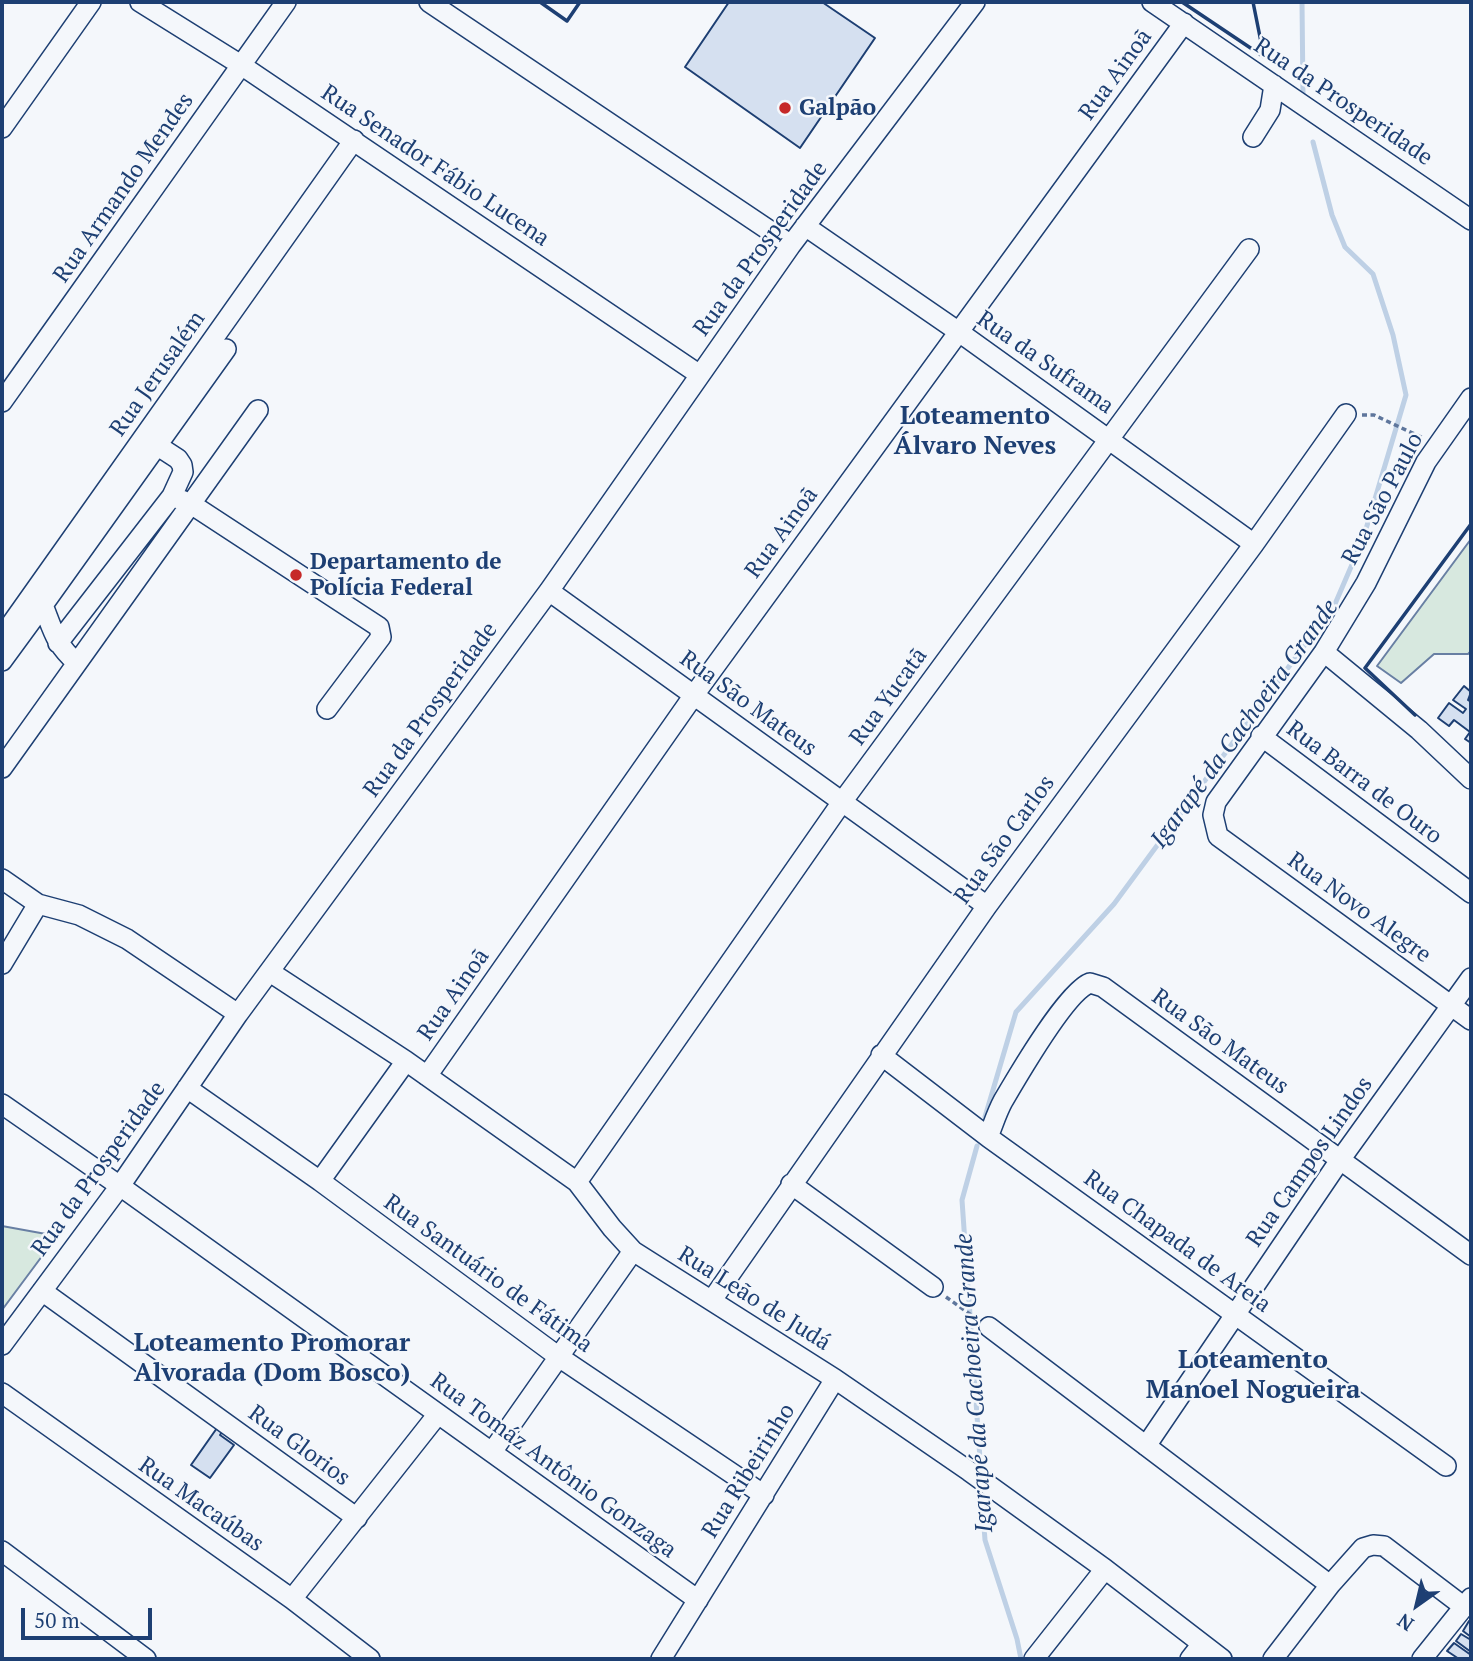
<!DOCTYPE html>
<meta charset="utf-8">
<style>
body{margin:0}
#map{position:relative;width:1473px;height:1661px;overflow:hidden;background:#f4f7fb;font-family:"PT Serif",serif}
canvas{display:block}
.frame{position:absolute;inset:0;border:4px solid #1d3f73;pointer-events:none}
.north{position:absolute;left:1382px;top:1570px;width:70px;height:70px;-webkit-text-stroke:5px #f4f7fb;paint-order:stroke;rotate:214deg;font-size:19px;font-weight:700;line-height:28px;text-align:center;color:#1d3f73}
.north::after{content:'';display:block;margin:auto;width:24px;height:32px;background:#1d3f73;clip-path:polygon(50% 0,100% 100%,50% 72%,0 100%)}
.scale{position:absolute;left:21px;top:1608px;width:131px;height:32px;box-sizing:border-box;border:4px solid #1d3f73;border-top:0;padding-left:9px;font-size:21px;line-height:24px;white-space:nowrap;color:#1d3f73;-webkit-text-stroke:5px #f4f7fb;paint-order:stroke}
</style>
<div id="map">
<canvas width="1473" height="1661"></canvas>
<div class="frame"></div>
<div class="north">N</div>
<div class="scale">50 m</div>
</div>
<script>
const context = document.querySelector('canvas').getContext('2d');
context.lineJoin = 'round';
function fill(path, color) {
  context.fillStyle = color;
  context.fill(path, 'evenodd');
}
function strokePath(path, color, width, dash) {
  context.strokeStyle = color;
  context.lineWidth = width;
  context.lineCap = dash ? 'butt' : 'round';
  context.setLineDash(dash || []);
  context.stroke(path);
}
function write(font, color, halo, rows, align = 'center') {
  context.font = font + ' "PT Serif",serif';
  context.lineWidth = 5;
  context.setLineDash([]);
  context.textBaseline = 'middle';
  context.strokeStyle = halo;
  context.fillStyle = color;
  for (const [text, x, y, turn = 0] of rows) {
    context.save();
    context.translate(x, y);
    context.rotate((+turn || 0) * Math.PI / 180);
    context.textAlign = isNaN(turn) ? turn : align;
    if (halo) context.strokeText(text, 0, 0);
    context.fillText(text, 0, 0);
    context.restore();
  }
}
const green = new Path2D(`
 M1471 539V651L1468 654H1434L1401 683 1377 666Z
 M2 1226 57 1236 2 1310Z`);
fill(green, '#d7e8df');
strokePath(green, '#687fa3', 2);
strokePath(new Path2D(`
 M1302 2 1303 95
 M985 1117 1016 1012 1114 904 1335 604 1363 539 1406 395 1393 335 1373 274 1345 247 1332 215 1313 142
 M977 1146 962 1200 981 1473
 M981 1486 985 1540 1017 1639 1021 1659`), '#bed0e5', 5);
const building = new Path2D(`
 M729 2H822L875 38 800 148 685 67Z
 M1464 686 1471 692 1468 700 1471 702V743L1465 739 1470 732 1454 720 1449 726 1438 718 1449 703 1463 713 1466 709 1453 700Z
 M217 1428 222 1432 220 1435 234 1445 210 1478 191 1465Z
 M1469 1621 1471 1622V1637L1463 1631Z
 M1461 1634 1471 1640V1652L1456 1641Z
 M1454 1643 1471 1655V1659H1459L1447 1651Z`);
fill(building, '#d5e0f0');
strokePath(building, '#1d3f73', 2);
const minor = new Path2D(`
 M140 2 241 65 700 375
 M429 2 791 245
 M1152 2 1471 220
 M2 128 91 2
 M1253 137 1270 110 1274 85
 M805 226 959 332 1254 544
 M1471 398 1426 462 1366 583 1324 652 1216 802 1213 815 1218 836 1471 1020
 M2 402 286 2
 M172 496 191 504 379 627 381 637 327 709
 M549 591 987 906
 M2 637 354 140
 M58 643 172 496 183 472 182 465 178 459 158 446
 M1324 652 1419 730 1471 779
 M2 661 43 605
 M77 663C55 644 53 630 43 605L226 349
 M1261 736 1471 893
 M2 768 258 410
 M2 879 38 904 79 915 127 939 238 1014
 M2 964 38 904
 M270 972 406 1061 577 1182 612 1228 633 1251 835 1379 969 1471 1105 1569 1222 1659
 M881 1055 988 1137 1446 1466
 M427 1076 694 695 1184 23
 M187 1088 320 1181 559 1357 764 1495
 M2 1104 120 1186 698 1600
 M988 1137C993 1125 997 1112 1003 1101 1017 1077 1067 991 1090 983L1103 987 1471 1255
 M320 1181 406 1061
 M577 1182 842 802 1249 249
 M791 1184 933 1287
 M42 1291 357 1518
 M712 1300 987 906 1254 544 1346 414
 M989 1327 1330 1585
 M2 1345 120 1186 238 1014 549 591 791 245 975 2
 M2 1393 292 1599 370 1659
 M1146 1446 1340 1160 1471 978
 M492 1452 633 1251
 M2 1551 146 1659
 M292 1599 438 1414
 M661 1659 835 1379
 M1034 1659 1105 1569
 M1190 1659 1201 1645
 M1273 1659 1330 1585 1363 1548 1373 1545 1384 1546 1463 1606
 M1422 1659 1471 1598`);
strokePath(minor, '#1d3f73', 22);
strokePath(new Path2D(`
 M1362 415H1374L1423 438
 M946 1297 974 1317`), '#5e769c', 3.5, [5, 3.5]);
strokePath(minor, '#f4f7fb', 19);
strokePath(new Path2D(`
 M540 2 567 21 580 2
 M1182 2 1264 57 1253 2
 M1415 715 1365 668 1471 524`), '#1d3f73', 3.5);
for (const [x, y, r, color] of [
 [785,108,7,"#c62828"],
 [296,575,7,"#c62828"]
]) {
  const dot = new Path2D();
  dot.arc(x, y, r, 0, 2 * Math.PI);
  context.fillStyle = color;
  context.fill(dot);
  strokePath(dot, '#f4f7fb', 2.5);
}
write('23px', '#1d3f73', '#f4f7fb', [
 ["Rua Ainoã",1116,75,-54],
 ["Rua da Prosperidade",1343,102,34],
 ["Rua Senador Fábio Lucena",435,166,34],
 ["Rua Armando Mendes",124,188,-55],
 ["Rua da Prosperidade",761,249,-54],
 ["Rua da Suframa",1045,363,35],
 ["Rua Jerusalém",158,374,-55],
 ["Rua São Paulo",1383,499,-62],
 ["Rua Ainoã",782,533,-54],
 ["Rua Yucatã",889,697,-54],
 ["Rua São Mateus",748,704,36],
 ["Rua da Prosperidade",431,710,-54],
 ["Rua Barra de Ouro",1364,783,37],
 ["Rua São Carlos",1005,840,-54],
 ["Rua Novo Alegre",1359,908,36],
 ["Rua Ainoã",454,995,-55],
 ["Rua São Mateus",1220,1042,36],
 ["Rua Campos Lindos",1310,1162,-55],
 ["Rua da Prosperidade",99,1169,-54],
 ["Rua Chapada de Areia",1177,1242,36],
 ["Rua Santuário de Fátima",488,1274,36],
 ["Rua Leão de Judá",754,1299,32],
 ["Rua Glorios",299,1446,36],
 ["Rua Tomáz Antônio Gonzaga",553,1466,36],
 ["Rua Ribeirinho",749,1471,-58],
 ["Rua Macaúbas",201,1505,35]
]);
write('bold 23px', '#1d3f73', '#f4f7fb', [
 ["Galpão",799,108],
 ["Departamento de",310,562],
 ["Polícia Federal",310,588]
], 'left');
write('italic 24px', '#1d3f73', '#f4f7fb', [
 ["Igarapé da Cachoeira Grande",1245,724,-54],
 ["Igarapé da Cachoeira Grande",975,1383,-94]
]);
write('bold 26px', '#1d3f73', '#f4f7fb', [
 ["Loteamento",975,417],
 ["Álvaro Neves",975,447],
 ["Loteamento Promorar",272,1344],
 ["Alvorada (Dom Bosco)",272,1374],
 ["Loteamento",1253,1361],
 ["Manoel Nogueira",1253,1391]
]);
</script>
